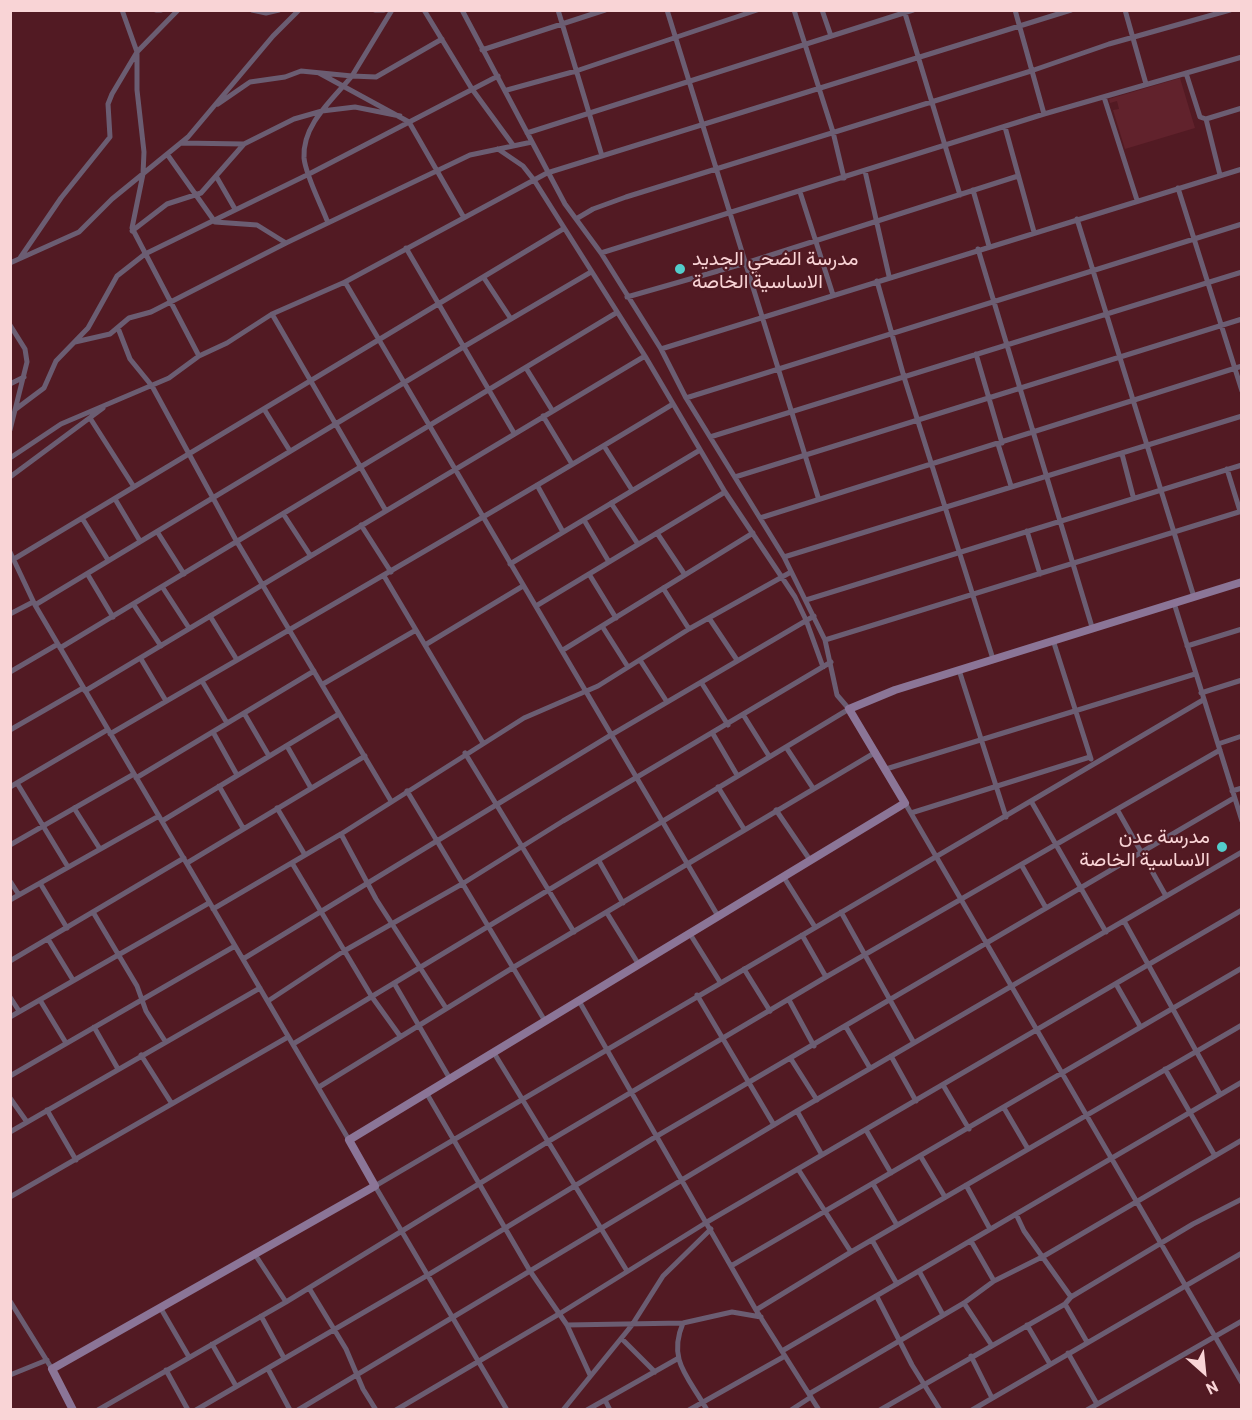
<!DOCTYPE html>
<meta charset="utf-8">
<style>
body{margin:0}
#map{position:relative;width:1252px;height:1420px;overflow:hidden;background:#521a23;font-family:Barlow,sans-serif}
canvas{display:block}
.frame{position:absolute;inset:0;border:12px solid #f9d4d6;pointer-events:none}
.north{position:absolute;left:1174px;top:1342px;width:60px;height:60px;-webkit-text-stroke:4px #521a23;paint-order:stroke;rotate:153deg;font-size:16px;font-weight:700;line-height:24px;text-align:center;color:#f9d4d6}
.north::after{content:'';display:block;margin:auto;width:21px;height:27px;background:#f9d4d6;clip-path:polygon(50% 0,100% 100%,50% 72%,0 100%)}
</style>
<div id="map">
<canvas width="1252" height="1420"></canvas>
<div class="frame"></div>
<div class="north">N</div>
</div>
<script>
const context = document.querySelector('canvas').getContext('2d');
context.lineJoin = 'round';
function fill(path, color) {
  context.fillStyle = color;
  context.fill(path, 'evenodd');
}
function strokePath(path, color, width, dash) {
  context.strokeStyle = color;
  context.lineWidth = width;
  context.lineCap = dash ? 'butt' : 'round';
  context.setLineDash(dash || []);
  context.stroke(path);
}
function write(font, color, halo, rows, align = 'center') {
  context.font = font + ' Barlow,Vazirmatn,sans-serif';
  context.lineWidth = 4.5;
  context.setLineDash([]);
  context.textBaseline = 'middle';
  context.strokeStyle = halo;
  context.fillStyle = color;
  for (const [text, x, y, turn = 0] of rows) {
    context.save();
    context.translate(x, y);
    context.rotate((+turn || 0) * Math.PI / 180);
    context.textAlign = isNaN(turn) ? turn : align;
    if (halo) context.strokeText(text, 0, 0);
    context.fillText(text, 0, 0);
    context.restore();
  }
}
fill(new Path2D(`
 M1180 78 1195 128 1125 149 1113 110 1119 109 1117 101 1110 103 1109 99Z`), '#61222c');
strokePath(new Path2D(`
 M122 10 137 52V90L144 152 143 174 132 228 199 356
 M156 10H161
 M252 10 266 13 279 10
 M375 10H384
 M424 10 472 89 513 145
 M558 10 602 156
 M667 10 818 497
 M794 10 833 132 844 178
 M822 10 831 36
 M904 10 960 195
 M1015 10 1044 114
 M1125 10 1146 84
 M482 50 605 10
 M319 73 409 122 463 216
 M1186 73 1200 117 1206 119 1242 108
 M507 90 576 71 757 10
 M1104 97 1137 200
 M218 104 250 82 285 77 301 71 352 76 392 10
 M1206 119 1220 175
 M1005 127 1034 232
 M527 133 913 10
 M181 143 244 144
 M498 149 523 166 534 180 645 356 725 492 795 597 806 620 823 667
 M167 154 215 222 257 225 286 243
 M865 171 889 276
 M216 176 235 209
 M1178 188 1242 391
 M973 190 989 246
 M800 192 833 295
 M576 219 593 209 626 197 1031 71 1109 44 1230 10
 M1077 219 1194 597
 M328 223C322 206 306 177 304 158 302 125 332 100 352 76L376 77 442 39
 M132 231 167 204 201 193 244 144 294 119 322 111 355 107 400 116
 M406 248 514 433
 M978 249 1092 627
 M601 253 1044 114 1242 57
 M20 258 61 198 110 137 108 104 112 94 137 52 178 10
 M10 263 79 232 112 199 188 137 273 36 299 10
 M484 278 511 319
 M877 281 904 377 993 659
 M345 282 718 916
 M627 297 746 263 1018 176
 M272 314 386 511
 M10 325 25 349 27 362 10 430
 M118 328 130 359 152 386 237 542 391 801
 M75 342 110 334 129 318 151 312 286 243 470 155 532 142
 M661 349 1242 169
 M976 354 1002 443
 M526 368 552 410
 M10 384 24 377
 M686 398 1242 224
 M16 409 44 388 56 361 88 328 117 276 145 254 309 174 498 76
 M264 409 290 451
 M543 416 572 464
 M90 418 134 487
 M710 437 1242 272
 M998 444 1011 486
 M604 446 632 490
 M1122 454 1133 496
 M10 458 61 424 169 378 199 356 227 343 272 314 345 282 547 173 1071 10
 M1227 469 1240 511
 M10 477 103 408
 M735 477 1242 319
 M537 485 563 532
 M115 499 140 541
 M611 503 638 544
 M284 515 310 555
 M82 518 108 560
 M760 518 1242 366
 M584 520 609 562
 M361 525 391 572
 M1027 531 1040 574
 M158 533 184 574
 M657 533 685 575
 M10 552 35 605 349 1140
 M784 557 1242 416
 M14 559 563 229
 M510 564 700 450
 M589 574 616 618
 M88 575 113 617
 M384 576 483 743
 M163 588 189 628
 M663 588 689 629
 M806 600 1242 465
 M1174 603 1242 821
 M35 605 465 346 591 272
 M134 605 161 646
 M536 606 725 492
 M10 614 33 602
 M210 616 237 660
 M709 618 737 660
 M602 626 628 667
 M825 640 1242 511
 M1053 640 1091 759
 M425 645 523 586
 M1187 646 1242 629
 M60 648 616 313
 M563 650 753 533
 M141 659 166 701
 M640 660 667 702
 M959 670 1006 817
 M10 672 58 644
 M202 681 227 723
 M701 682 728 725
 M323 684 416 630
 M85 691 645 356
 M1201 693 1242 680
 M244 713 269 756
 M744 716 769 756
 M10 730 83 688
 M213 732 237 775
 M110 734C298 624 487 517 673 404
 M713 734 737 775
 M1218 744 1242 736
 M287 746 311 788
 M786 747 813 788
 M465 753 574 932
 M886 769 1195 674
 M136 778 314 671
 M17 783 68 867
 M219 786 243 828
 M10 787 107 730
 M718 787 744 829
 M407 791 545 1021
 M1232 791 1242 788
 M1031 801 1106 932
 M905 803 1242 1383
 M74 808 100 849
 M277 808 305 855
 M776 810 810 860
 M1118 811 1166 896
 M911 813 1090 757
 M162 821 339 714
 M341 834 376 899 446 1008
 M10 845 134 774
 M599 861 623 903
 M187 863 365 756
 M292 863 372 997 400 1036
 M1022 866 1046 908
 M783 876 815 927
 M10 881 19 895
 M40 883 67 928
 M10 900 159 816
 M213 909 341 834 524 718 598 686 689 629 791 572
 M93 912 137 986 146 1011 165 1041
 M841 912 914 1043
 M607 913 639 965
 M1124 921 1220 1094
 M690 934 720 982
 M802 935 826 977
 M48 939 73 980
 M243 959 611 735 814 616
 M10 961 184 858
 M744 969 770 1011
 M394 983 450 1079
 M1116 984 1140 1026
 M697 995 774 1125
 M10 997 19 1011
 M40 1000 66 1043
 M789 1000 814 1046
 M268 1001 344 951 462 884 563 821 831 662
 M579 1001 756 1310 819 1410
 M10 1017 209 903
 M94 1027 118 1069
 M846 1027 870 1068
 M293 1044 849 709 837 695 825 640 784 557 686 398 661 349 601 253 565 204 462 10
 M494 1053 627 1271
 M141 1055 172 1104
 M891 1056 916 1101
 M791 1059 817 1100
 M1165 1069 1215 1156
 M10 1076 235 946
 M943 1085 969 1129
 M319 1087 514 967 876 752
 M427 1094 530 1271 567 1325 683 1323 732 1312 761 1317
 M10 1098 27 1122
 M1004 1108 1028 1149
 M47 1110 76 1160
 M797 1111 822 1155
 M866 1130 891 1173
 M10 1132 260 988
 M921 1157 945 1197
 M798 1169 851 1252
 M873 1184 897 1225
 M966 1185 990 1229
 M10 1197 288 1037
 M1016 1214 1024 1231 1071 1297
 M872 1240 897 1284
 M971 1241 994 1281
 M254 1253 286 1302
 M731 1266 1242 968
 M919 1271 943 1315
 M309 1288 346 1349 363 1389 376 1410
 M877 1297 912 1365 940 1410
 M10 1301 52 1369
 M964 1303 991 1344
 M1065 1304 1087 1342
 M160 1307 189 1357
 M756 1310 851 1252 1242 1025
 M261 1316 284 1358
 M683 1323C667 1361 689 1377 707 1410
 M567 1325 590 1375
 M1027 1325 1050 1364
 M622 1339 655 1372
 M212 1344 236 1386
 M782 1351 1242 1082
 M1068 1353 1097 1404
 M971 1356 992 1398
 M268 1369 290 1410
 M166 1370 188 1410
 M10 1375 47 1360
 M809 1394 964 1303 994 1281 1044 1256 1242 1140
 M605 1400 610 1410
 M98 1410 286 1302 549 1141 826 977 1220 750
 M196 1410 428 1275 657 1136 1234 798
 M298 1410 797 1111 1242 852
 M396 1410 559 1314 707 1222 1242 910
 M507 1410 375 1186 1203 700
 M563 1410 632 1325 663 1276 711 1229
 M587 1410 677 1359
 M689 1410 785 1356
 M791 1410 811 1397
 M880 1410 1065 1304 1071 1297 1193 1224 1242 1199
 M972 1410 1242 1253
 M1087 1410 1242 1321`), '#6b5d72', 5);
strokePath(new Path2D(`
 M73 1410 52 1369 375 1186 349 1140 905 803 849 709 895 690 1242 582`), '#8b7597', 8);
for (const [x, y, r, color] of [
 [680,269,6,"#53cdcb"],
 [1222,847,6,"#53cdcb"]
]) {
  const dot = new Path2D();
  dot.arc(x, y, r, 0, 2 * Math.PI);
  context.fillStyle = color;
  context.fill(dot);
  strokePath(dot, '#521a23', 2);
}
write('20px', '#f9d4d6', '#521a23', [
 ["مدرسة الضحي الجديد",692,258],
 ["الاساسية الخاصة",692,281],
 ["مدرسة عدن",1210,836,"right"],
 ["الاساسية الخاصة",1210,859,"right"]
], 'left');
</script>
